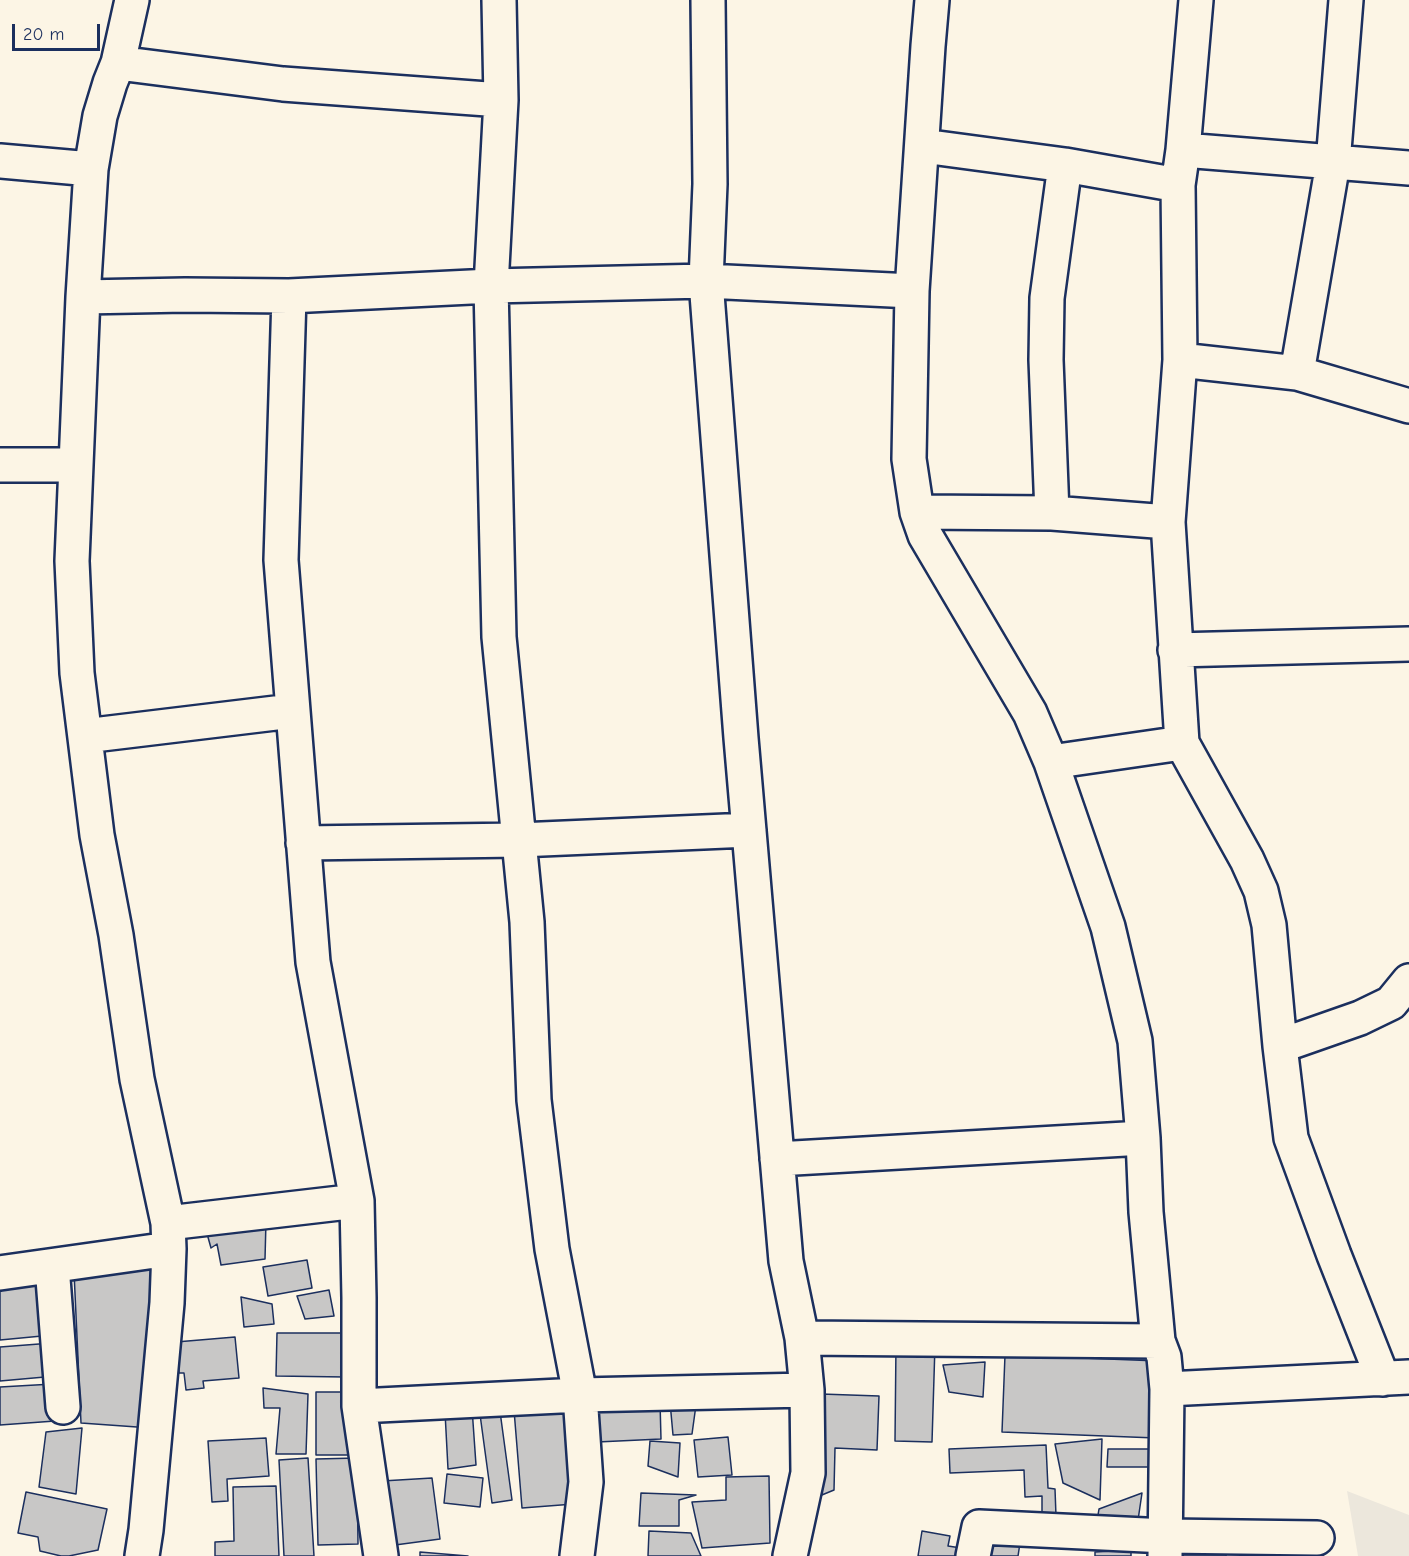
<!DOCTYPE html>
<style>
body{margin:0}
#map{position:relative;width:1409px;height:1556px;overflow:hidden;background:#fcf5e5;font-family:"Comic Neue",sans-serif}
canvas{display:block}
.scale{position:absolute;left:12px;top:24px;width:88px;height:27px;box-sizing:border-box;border:3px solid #1b2f5e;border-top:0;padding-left:8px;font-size:18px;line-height:21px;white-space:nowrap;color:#1b2f5e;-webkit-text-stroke:4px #fcf5e5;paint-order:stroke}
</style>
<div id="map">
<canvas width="1409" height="1556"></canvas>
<div class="scale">20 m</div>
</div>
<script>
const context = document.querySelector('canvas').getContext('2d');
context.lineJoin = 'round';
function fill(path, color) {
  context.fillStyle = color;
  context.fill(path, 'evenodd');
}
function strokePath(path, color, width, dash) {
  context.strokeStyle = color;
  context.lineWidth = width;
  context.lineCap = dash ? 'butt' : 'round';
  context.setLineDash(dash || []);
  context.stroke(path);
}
fill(new Path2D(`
 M1347 1491 1409 1515V1556H1358Z`), '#ece7dc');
const building = new Path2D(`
 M266 1221 265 1259 221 1265 217 1244 211 1248 206 1230Z
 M159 1260 151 1428 81 1423 74 1272Z
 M307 1260 312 1288 268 1296 263 1267Z
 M36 1280 42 1336 0 1340V1284Z
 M329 1290 334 1316 305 1319 297 1296Z
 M241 1297 272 1304 274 1324 244 1327Z
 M277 1333H345V1377L276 1376Z
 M235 1337 239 1378 203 1381 204 1388 186 1390 184 1373H179L176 1342Z
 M52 1343 56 1376 0 1381V1347Z
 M896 1344 935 1345 932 1442 895 1441Z
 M1005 1355 1159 1361 1156 1438 1002 1432Z
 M985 1362 983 1397 949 1392 943 1365Z
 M53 1384 55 1421 0 1425V1387Z
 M263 1388 308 1394 306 1454H276L280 1408H264Z
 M316 1392H355V1455H316Z
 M821 1394 879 1396 877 1450 835 1448 834 1490 817 1497Z
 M660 1402 661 1439 597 1442 595 1405Z
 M670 1402 696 1405 692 1434 673 1435Z
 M499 1404 512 1500 492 1503 479 1407Z
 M567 1406 574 1504 522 1508 514 1410Z
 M472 1408 476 1465 448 1469 445 1412Z
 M82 1428 76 1494 39 1487 46 1432Z
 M728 1437 732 1475 698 1477 694 1440Z
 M266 1438 269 1476 227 1479 228 1501 212 1502 208 1441Z
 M1102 1439 1100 1500 1063 1483 1055 1444Z
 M650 1441 680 1443 678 1477 648 1466Z
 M1046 1445 1048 1488 1055 1489 1056 1516H1042V1496L1025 1497 1024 1470 950 1473 949 1449Z
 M1108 1449H1151L1157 1467H1107Z
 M308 1458 314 1556H284L279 1460Z
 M357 1458 358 1544 318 1545 316 1459Z
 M447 1474 483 1478 480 1507 444 1503Z
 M769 1476 770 1543 702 1548 692 1502 726 1500V1477Z
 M432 1478 440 1539 395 1545 382 1481Z
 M276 1486 279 1556H215V1542L234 1541 233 1487Z
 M26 1492 107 1509 98 1550 69 1556H61L40 1551 38 1537 18 1533Z
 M641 1493 696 1495 679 1500V1526H639Z
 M1142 1493 1137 1527 1097 1521 1099 1509Z
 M649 1531 691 1533 701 1556H648Z
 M922 1531 950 1536 948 1546 961 1548 960 1556H918Z
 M986 1537 1020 1543 1018 1556H983Z
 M1257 1545 1314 1548 1313 1556H1257Z
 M1183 1546 1227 1551 1226 1556H1182Z
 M1131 1550V1556H1095V1552Z
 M420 1552 468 1556H420Z`);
fill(building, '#c8c7c6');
strokePath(building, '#1b2f5e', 1.5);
const street = new Path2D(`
 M132 0 118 63 110 83 100 116 91 169 83 297 72 561 77 673 97 835 116 935 137 1079 168 1223 169 1249 167 1303 146 1530 142 1556
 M499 0 501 100 491 286 499 637 527 922 534 1100 552 1249 580 1395 586 1482 577 1556
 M708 0 710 184 706 281 741 738 786 1261 802 1338 807 1390 808 1473 790 1556
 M932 0 928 46 912 291 909 459 917 512 925 535 1030 713 1051 762 1108 927 1135 1041 1143 1138 1146 1212 1158 1341 1164 1357 1167 1389 1165 1556
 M1196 0 1183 150 1178 185 1180 360 1168 522 1182 743 1247 860 1261 891 1269 925 1280 1046 1291 1138 1334 1255 1383 1379
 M118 63 283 84 501 100
 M923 146 1065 165 1178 185
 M1183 150 1409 168
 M0 161 91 169
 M289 296 281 560 313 962 357 1201 359 1298V1406L381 1556
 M83 297 185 295 289 296 491 286 706 281 912 291
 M1180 360 1297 373 1409 406
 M1297 373 1333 163 1346 0
 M0 465H76
 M917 512 1052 513 1168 522
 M1052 513 1046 360 1047 298 1065 165
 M1175 650 1409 644
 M85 736 292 711
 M1051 762 1182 743
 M303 843 519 840 749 830
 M1280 1046 1360 1018 1391 1003 1409 981
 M777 1159 1143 1138
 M168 1223 357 1201
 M52 1266 63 1407
 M0 1273 169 1249
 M802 1338 1158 1341
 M1167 1389 1409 1377
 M359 1406 580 1395 807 1390
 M973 1556 979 1527 1166 1536 1317 1538`);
strokePath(street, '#1b2f5e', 38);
strokePath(street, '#fcf5e5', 33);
</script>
